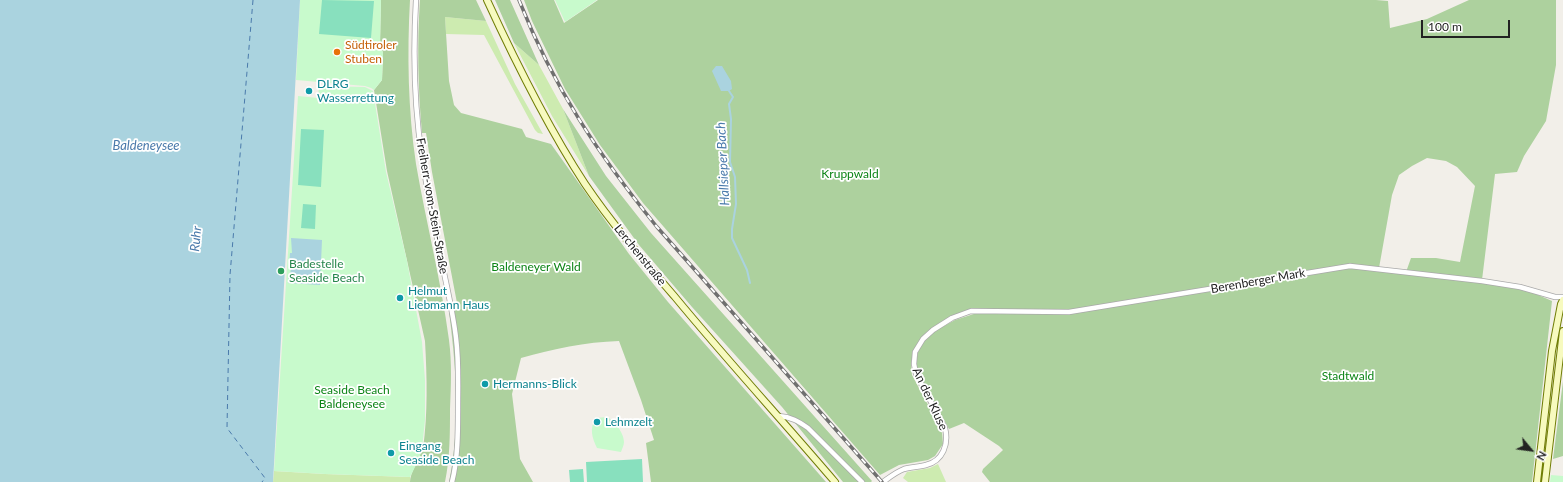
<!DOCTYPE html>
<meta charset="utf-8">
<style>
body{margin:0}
#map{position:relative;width:1563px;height:482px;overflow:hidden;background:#f2efe9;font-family:Lato,sans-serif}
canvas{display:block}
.north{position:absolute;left:1511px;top:430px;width:40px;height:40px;-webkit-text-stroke:3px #fff;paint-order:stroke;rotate:119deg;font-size:11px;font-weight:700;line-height:16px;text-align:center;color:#222}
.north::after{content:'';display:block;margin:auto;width:14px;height:18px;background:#222;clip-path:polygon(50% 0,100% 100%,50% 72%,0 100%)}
.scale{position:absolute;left:1421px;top:20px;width:89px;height:18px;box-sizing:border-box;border:2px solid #222;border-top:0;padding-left:5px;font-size:12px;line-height:14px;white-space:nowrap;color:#222;-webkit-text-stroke:3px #fff;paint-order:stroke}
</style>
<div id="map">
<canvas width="1563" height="482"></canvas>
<div class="north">N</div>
<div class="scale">100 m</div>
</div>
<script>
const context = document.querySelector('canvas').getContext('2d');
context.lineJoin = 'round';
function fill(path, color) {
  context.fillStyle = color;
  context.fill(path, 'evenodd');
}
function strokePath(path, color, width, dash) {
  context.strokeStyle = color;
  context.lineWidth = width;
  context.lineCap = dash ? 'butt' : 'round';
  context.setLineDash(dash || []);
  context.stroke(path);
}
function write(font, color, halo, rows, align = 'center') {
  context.font = font + ' Lato,sans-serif';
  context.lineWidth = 3.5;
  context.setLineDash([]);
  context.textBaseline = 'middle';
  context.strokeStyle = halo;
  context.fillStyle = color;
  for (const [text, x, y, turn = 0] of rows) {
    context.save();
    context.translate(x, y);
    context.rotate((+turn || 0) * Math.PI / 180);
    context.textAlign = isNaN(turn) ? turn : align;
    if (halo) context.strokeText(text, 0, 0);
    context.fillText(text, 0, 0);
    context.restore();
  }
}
fill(new Path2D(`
 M445 17 486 21 515 84 543 134 538 133 535 130 484 35 446 34Z
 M514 43 539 65 563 109 589 176 552 116Z
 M938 464 946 482H908L903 478 907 472 930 468Z
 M274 471 325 474 410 477V482H273Z`), '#cdebb0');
fill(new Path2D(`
 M381 0H410C407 54 408 110 416 164 426 222 441 280 449 340 452 363 451 386 450 409 450 434 450 458 445 482H410C410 473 419 460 422 449H423C428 413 427 377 425 341L387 171 374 90 382 80 383 53 380 44Z
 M420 0H476L486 21 445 17 449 81 454 105 461 113 522 129 526 137 551 144 629 254 668 302 826 482H651L646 443 654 440 641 400 619 341C585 342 553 349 521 358L512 394 520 459 533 482H449C461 427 456 361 448 305L457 303 432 172 426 133H422C418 89 417 44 420 0Z
 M495 0H510L539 65 514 43Z
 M524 0H554L564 23 598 0H1376L1388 1 1390 28 1427 19 1469 0H1556V65L1546 121 1524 156 1517 172 1495 174 1482 280 1406 272 1411 258H1436L1460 262 1475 186 1457 167 1446 161 1427 158 1412 166 1399 175 1392 195 1379 268H1350L1520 287 1552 301 1532 482H990L982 472 983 469 1003 450 999 446 964 423 949 429 917 372 916 361 918 352 923 342 933 332 955 320 977 313 1070 314 1138 302 1069 310 974 309 951 316 931 329 914 352 911 363 912 375 942 431 943 444 935 456 928 460 899 465 880 475 643 203 600 145 565 89 532 21Z
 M563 109 606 176 651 233 872 481 871 482H843L782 407 692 307 639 245 589 176Z
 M1563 381V456L1553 459Z`), '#add19e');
fill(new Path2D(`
 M300 0H381L380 44 383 53 382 80 374 90 371 88 365 86 296 80Z
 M555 0H597L565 22Z
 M319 86 365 87 373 91 386 172 407 261 422 342 425 380V420L422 449 419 459 410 477 325 474 274 471 298 96 318 98Z
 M607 417C614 420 624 433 624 442 624 445 622 449 621 452L597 448C592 438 589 428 596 418Z
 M1551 475 1563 476V482H1550Z`), '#c8facc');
fill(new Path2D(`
 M322 0 374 1 371 38 319 34Z
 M301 129 324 130 321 187 298 185Z
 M303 204 316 205 315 229 301 228Z
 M642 459 643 482H587L586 462Z
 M583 469 584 482H570L569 470Z`), '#88e0be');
fill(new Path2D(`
 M0 0H300L273 482H0Z
 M716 66H722L731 81 732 89 729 91H721L712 71Z
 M291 238 322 240 320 285 288 283 289 275 290 274 291 269H289L290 253H292Z`), '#aad3df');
strokePath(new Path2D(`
 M729 91 733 97 729 104 731 119 730 162 735 177 736 204 732 229V238L747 270 750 283`), '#aad3df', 2);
strokePath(new Path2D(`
 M253 0 230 275 227 428 265 478 262 482`), '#4a7aab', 1, [5, 4]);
const street = new Path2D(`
 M416 0C413 52 414 105 422 157 427 192 435 228 442 263 447 288 453 312 456 338 459 361 458 384 458 407 458 431 458 459 452 482
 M779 416C791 417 798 421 808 428L862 482
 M883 482C890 477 896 472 904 469 911 467 919 467 926 465 943 461 949 444 945 428L916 374 914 364 915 352 923 339 933 330 952 318 971 311 1069 312 1350 266 1482 281 1520 287 1555 297H1563`);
const secondary = new Path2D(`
 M487 0C516 63 547 126 585 184 612 224 644 261 675 297 727 360 782 420 835 482
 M1537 482 1552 351 1561 304 1563 300
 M1545 482 1563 331`);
strokePath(street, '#a9a9a9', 6);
strokePath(secondary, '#707d05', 8);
strokePath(street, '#fff', 4.5);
strokePath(secondary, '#f7fabf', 6);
const rail = new Path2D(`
 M519 0C554 88 598 154 657 227L882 482`);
strokePath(rail, '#707070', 3.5);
strokePath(rail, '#fff', 2, [6]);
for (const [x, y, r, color] of [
 [337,52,4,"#e8710a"],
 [309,91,4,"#0f9aa8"],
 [281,271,4,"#2e9e5b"],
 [400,298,4,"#0f9aa8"],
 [485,384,4,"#0f9aa8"],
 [597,422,4,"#0f9aa8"],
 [391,453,4,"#0f9aa8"]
]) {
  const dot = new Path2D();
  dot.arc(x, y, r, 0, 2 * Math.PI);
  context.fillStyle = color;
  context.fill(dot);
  strokePath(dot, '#fff', 1.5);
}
write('12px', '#c56008', '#fff', [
 ["Südtiroler",345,45],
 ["Stuben",345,59]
], 'left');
write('12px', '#0d838f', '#fff', [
 ["DLRG",317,84],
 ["Wasserrettung",317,98],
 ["Helmut",408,291],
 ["Liebmann Haus",408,305],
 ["Hermanns-Blick",493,384],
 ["Lehmzelt",605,422],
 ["Eingang",399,446],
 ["Seaside Beach",399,460]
], 'left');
write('12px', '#0c8416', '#fff', [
 ["Kruppwald",850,174],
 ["Baldeneyer Wald",536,267],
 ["Stadtwald",1348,376],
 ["Seaside Beach",352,390],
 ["Baldeneysee",352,404]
]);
write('12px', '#222', '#fff', [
 ["Freiherr-vom-Stein-Straße",432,206,80],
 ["Lerchenstraße",640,255,51],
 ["Berenberger Mark",1258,281,-10],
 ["An der Kluse",930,399,65]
]);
write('12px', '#27864d', '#fff', [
 ["Badestelle",289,264],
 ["Seaside Beach",289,278]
], 'left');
write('italic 13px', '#4a7aab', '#fff', [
 ["Baldeneysee",146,146],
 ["Hallsieper Bach",723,164,-93],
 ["Ruhr",196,239,-85]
]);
</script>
